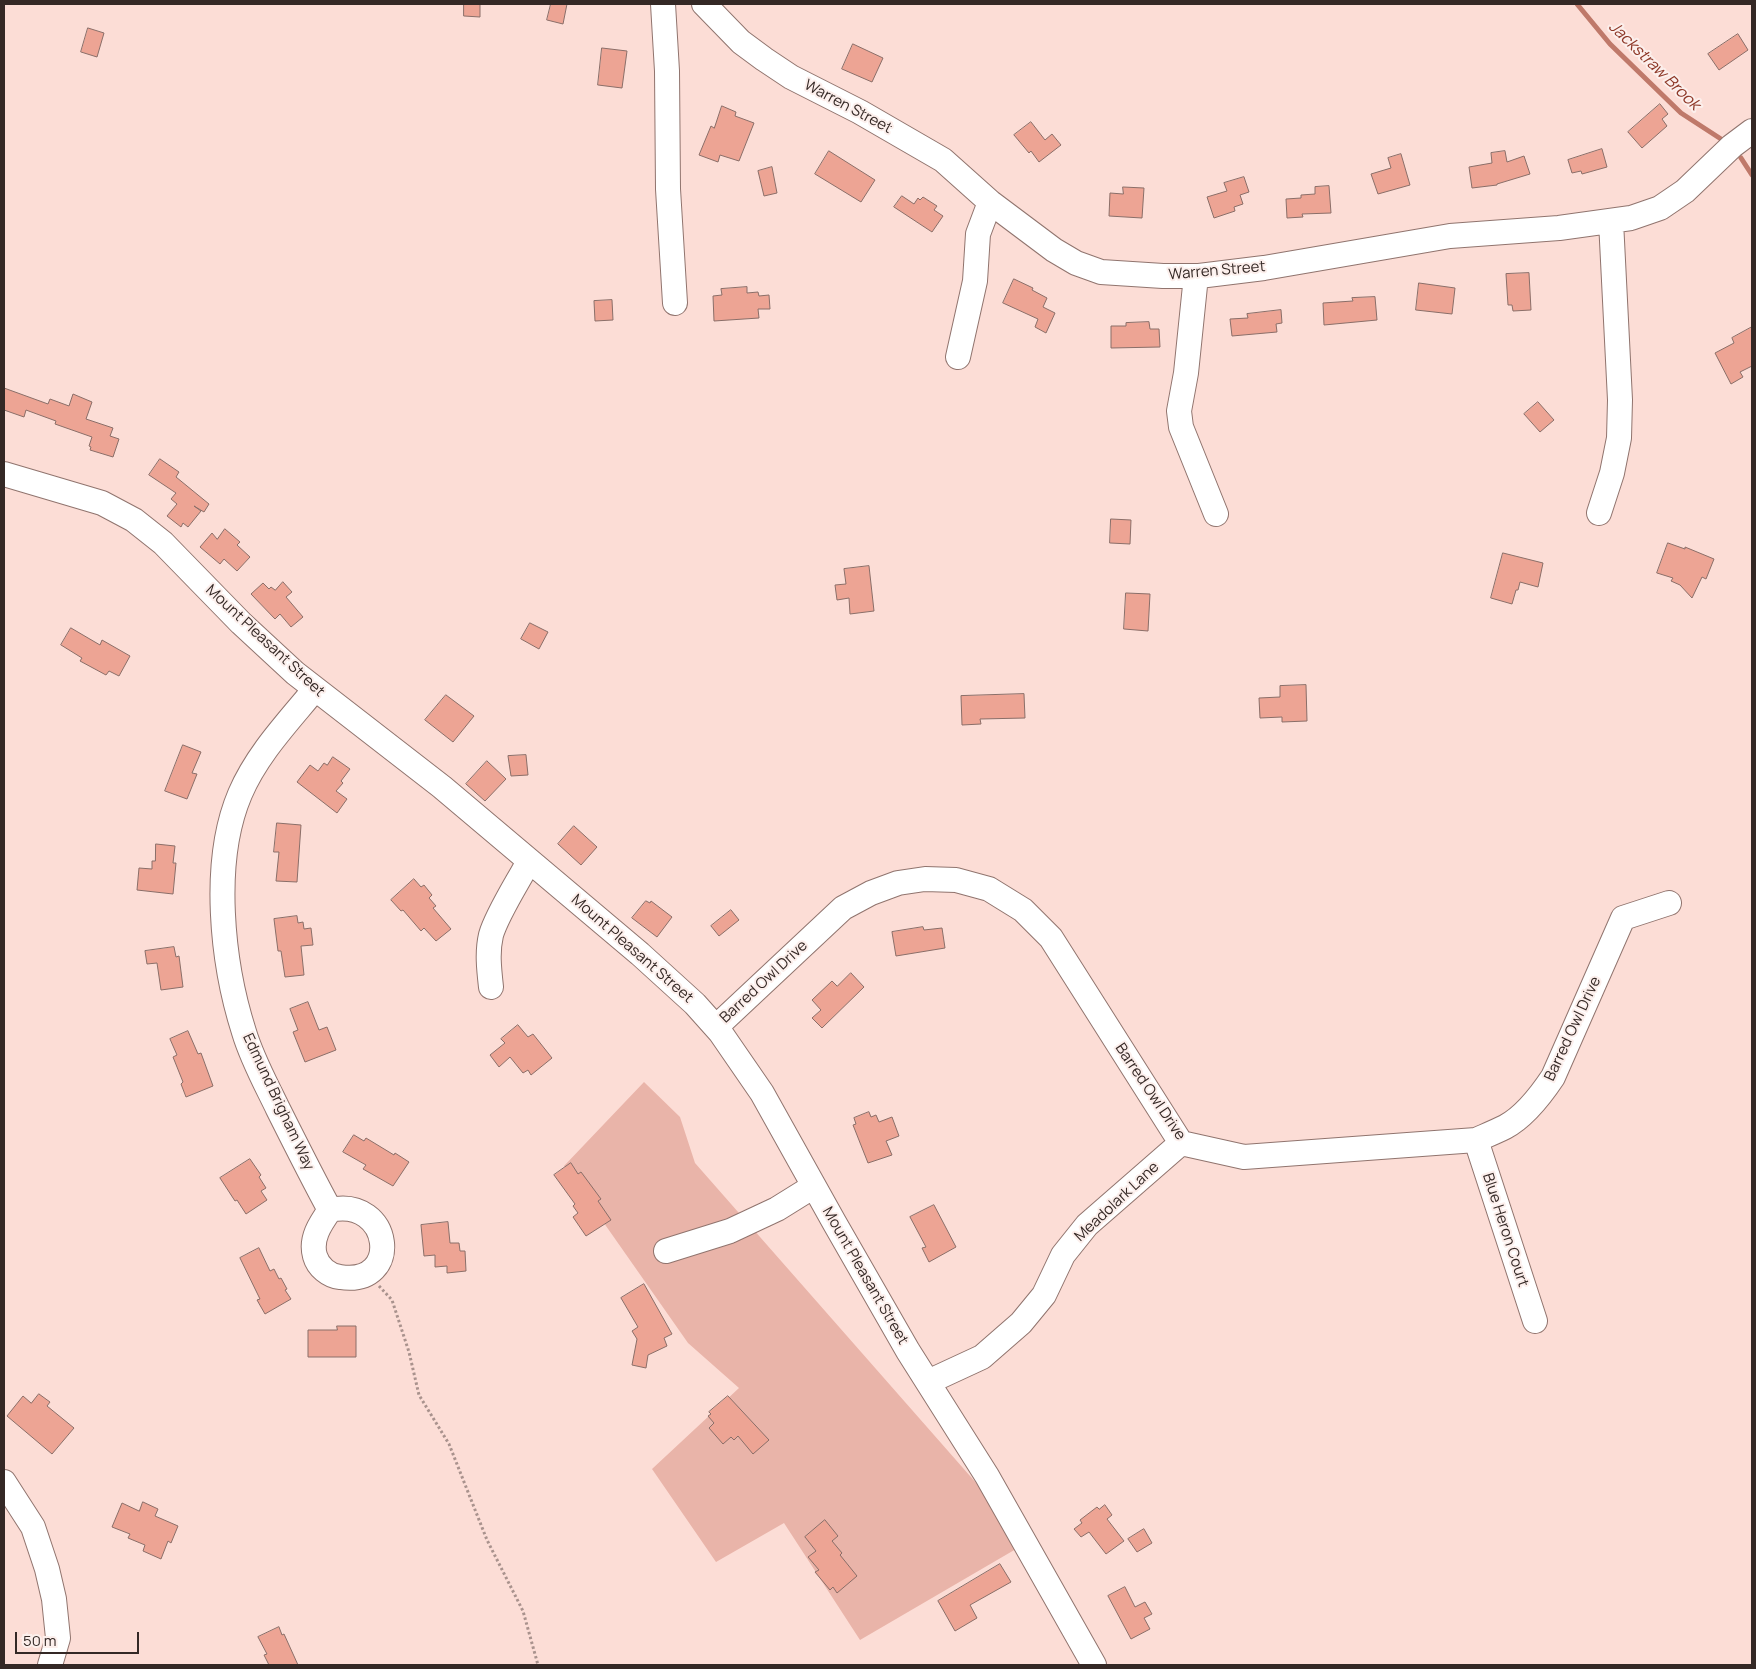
<!DOCTYPE html>
<style>
body{margin:0}
#map{position:relative;width:1756px;height:1669px;overflow:hidden;background:#fcddd6;font-family:Manrope,sans-serif}
canvas{display:block}
.frame{position:absolute;inset:0;border:5px solid #342825;pointer-events:none}
.scale{position:absolute;left:15px;top:1632px;width:124px;height:22px;box-sizing:border-box;border:2px solid #342825;border-top:0;padding-left:6px;font-size:15px;line-height:18px;white-space:nowrap;color:#342825;-webkit-text-stroke:4px #fcefec;paint-order:stroke}
</style>
<div id="map">
<canvas width="1756" height="1669"></canvas>
<div class="frame"></div>
<div class="scale">50 m</div>
</div>
<script>
const context = document.querySelector('canvas').getContext('2d');
context.lineJoin = 'round';
function fill(path, color) {
  context.fillStyle = color;
  context.fill(path, 'evenodd');
}
function strokePath(path, color, width, dash) {
  context.strokeStyle = color;
  context.lineWidth = width;
  context.lineCap = dash ? 'butt' : 'round';
  context.setLineDash(dash || []);
  context.stroke(path);
}
function write(font, color, halo, rows, align = 'center') {
  context.font = font + ' Manrope,sans-serif';
  context.lineWidth = 4;
  context.setLineDash([]);
  context.textBaseline = 'middle';
  context.strokeStyle = halo;
  context.fillStyle = color;
  for (const [text, x, y, turn = 0] of rows) {
    context.save();
    context.translate(x, y);
    context.rotate((+turn || 0) * Math.PI / 180);
    context.textAlign = isNaN(turn) ? turn : align;
    if (halo) context.strokeText(text, 0, 0);
    context.fillText(text, 0, 0);
    context.restore();
  }
}
fill(new Path2D(`
 M644 1082 680 1117 695 1163 1028 1542 860 1640 784 1523 716 1562 652 1469 739 1388 688 1343 564 1166Z`), '#e9b4a9');
strokePath(new Path2D(`
 M1577 4 1610 44 1681 113 1721 139
 M1741 158 1752 175`), '#bf796a', 5);
const building = new Path2D(`
 M464 4H480V17L464 16Z
 M551 4H567L563 24 547 20Z
 M88 28 104 33 97 57 81 52Z
 M1738 34 1748 50 1719 70 1708 54Z
 M853 44 883 58 872 82 842 69Z
 M602 48 627 51 622 88 598 85Z
 M1660 104 1668 114 1662 119 1667 126 1642 148 1628 132Z
 M722 106 736 112 735 116 754 123 739 161 720 155 718 162 699 155 711 126 714 128Z
 M1031 122 1045 140 1052 134 1061 145 1039 162 1031 151 1029 153 1014 135Z
 M1602 149 1607 167 1582 174 1581 171 1572 173 1568 160Z
 M829 151 875 180 861 202 815 174Z
 M1505 151 1507 162 1524 156 1530 174 1497 184V185L1472 188 1469 167 1492 163 1491 153Z
 M1401 154 1410 185 1378 194 1371 174 1391 168 1388 158Z
 M772 167 777 193 764 196 758 171Z
 M1244 177 1249 192 1240 195 1243 204 1234 207 1235 211 1214 218 1207 197 1227 191 1224 183Z
 M1329 186 1331 213 1302 214 1303 217 1287 218 1286 199 1301 198V195L1315 194V187Z
 M1123 187 1144 188 1142 218 1109 216 1110 193 1123 194Z
 M902 196 914 204 918 198 920 200 923 197 937 206 934 210 943 216 932 232 894 207Z
 M1529 273 1531 310 1513 311 1512 305H1508L1506 274Z
 M1014 279 1033 288 1032 290 1047 298 1043 307 1055 313 1046 333 1035 327 1038 319 1003 303Z
 M1419 283 1455 288 1452 314 1416 310Z
 M747 287V293L758 292 759 296 769 295 770 309H758L759 318 714 321 713 296 722 295 721 289Z
 M1375 297 1377 320 1324 325 1323 303 1353 301 1352 298Z
 M612 300 613 320 595 321 594 301Z
 M1281 310 1282 323 1276 324 1277 332 1232 336 1230 319 1248 318 1247 314Z
 M1149 322 1150 329H1159L1160 347 1111 348V326H1126V323Z
 M1752 327V366L1740 372 1743 377 1731 384 1715 353 1734 343 1732 338Z
 M4 388 48 404 50 399 69 406 73 394 92 402 86 419 113 428 110 436 119 439 113 457 90 450 91 447 89 446 92 437 55 424 56 421 26 410 24 417 4 410Z
 M1538 402 1554 420 1540 432 1524 414Z
 M160 459 179 472 176 477 209 504 204 512 194 506 201 511 188 527 183 523 181 527 167 516 177 504 171 499 176 493 149 475Z
 M1111 519 1131 520 1130 544 1110 543Z
 M225 529 240 542 237 545 250 557 237 571 224 559 220 564 200 547 212 533 217 539Z
 M1668 543 1685 549V547L1714 559 1706 579 1702 577 1692 598 1680 585 1671 581 1673 578 1657 573Z
 M1503 553 1543 563 1538 587 1520 582 1518 590H1516L1512 604 1491 598Z
 M869 566 874 611 850 614 849 598 837 600 835 585 846 584 844 569Z
 M283 582 292 592 286 597 303 617 291 627 280 614 275 619 251 594 263 583 269 589 271 587 275 590Z
 M1126 593 1150 594 1148 631 1124 629Z
 M530 623 548 632 539 649 521 639Z
 M71 628 100 645 102 640 130 656 119 676 109 671 106 675 80 661 82 658 61 645Z
 M1306 685 1307 721 1282 722V717L1260 718 1259 698 1280 697V686Z
 M1024 694 1025 718 980 719 981 724 962 725 961 696Z
 M446 695 474 716 453 742 425 720Z
 M183 745 201 752 192 773 197 774 187 799 165 791Z
 M526 755 528 775 511 776 508 756Z
 M333 757 350 769 341 781 343 783 336 791 347 799 337 813 297 782 310 765 318 771 324 763 327 765Z
 M487 761 506 779 485 801 466 784Z
 M277 823 301 825 297 882 276 881 279 852H274Z
 M574 826 597 847 581 865 558 844Z
 M156 844 175 846 173 863H176L173 894 137 890 139 868 152 869V861H155Z
 M414 879 421 887 424 885 432 895 429 898 436 906 433 908 451 929 436 941 424 928 421 931 403 910 401 911 391 900Z
 M646 901 650 903 651 901 672 917 657 937 632 918Z
 M731 910 739 920 719 936 711 926Z
 M297 916 298 923 303 922 304 929 311 928 313 945 301 946 304 975 285 977 281 951H278L274 919Z
 M923 927 924 930 942 928 945 948 896 956 892 932Z
 M174 947 176 957 179 956 183 987 161 990 157 963 147 964 145 951Z
 M851 973 864 987 822 1028 812 1018 821 1010 812 1000 832 981 837 986Z
 M308 1002 319 1030 327 1027 336 1050 305 1062 293 1032 298 1030 290 1009Z
 M518 1025 528 1037 533 1034 552 1058 531 1075 528 1070 523 1073 510 1057 499 1067 490 1055 505 1043 501 1039Z
 M188 1031 198 1054 201 1053 213 1086 186 1097 181 1084 183 1082 173 1057 177 1055 170 1039Z
 M869 1112 871 1117 876 1115 879 1122 892 1117 899 1136 886 1141 892 1155 868 1163 853 1125 856 1124 854 1118Z
 M354 1135 364 1141 366 1138 394 1155 395 1153 409 1162 393 1186 363 1169 366 1165 343 1152Z
 M250 1159 261 1175 259 1177 266 1188 261 1191 267 1200 246 1214 237 1200 235 1201 220 1178Z
 M571 1163 578 1174 581 1172 601 1199 598 1201 611 1220 586 1236 573 1217 578 1213 573 1206 575 1204 554 1175Z
 M934 1205 956 1247 929 1262 922 1248 926 1247 910 1217Z
 M448 1222 450 1243H459L460 1251H465L466 1271 447 1273V1266L435 1267V1255L424 1256 421 1225Z
 M259 1248 270 1271 274 1269 279 1279 281 1278 287 1289 285 1290 291 1299 265 1314 257 1300 260 1299 240 1258Z
 M644 1284 672 1334 664 1338 667 1346 648 1355 646 1368 632 1365 637 1339 632 1331 638 1327 621 1298Z
 M337 1326H356V1357H308V1330H337Z
 M39 1394 50 1402 47 1406 74 1428 52 1454 7 1416 23 1396 31 1403Z
 M728 1396 769 1440 753 1454 738 1436 734 1440 731 1437 723 1444 709 1428 714 1423 708 1416 711 1414 709 1412Z
 M143 1502 158 1509 155 1516 178 1526 171 1543 168 1541 161 1559 143 1551 145 1545 128 1538 130 1534 112 1527 122 1503 139 1511Z
 M1105 1505 1112 1515 1107 1519 1124 1541 1106 1554 1089 1532 1081 1537 1074 1529 1082 1523 1080 1520 1097 1507 1099 1509Z
 M825 1520 838 1536 832 1541 842 1553 840 1555 857 1576 837 1593 833 1587 830 1590 815 1572 819 1570 808 1557 816 1551 805 1537Z
 M1144 1529 1152 1543 1137 1552 1128 1539Z
 M1000 1564 1011 1582 970 1605 977 1618 955 1631 938 1601Z
 M1125 1587 1135 1607 1145 1602 1152 1614 1144 1618 1150 1629 1131 1639 1108 1596Z
 M279 1627 282 1635 284 1634 298 1665H269L264 1655 267 1654 258 1637Z`);
fill(building, '#eda494');
strokePath(building, '#8a6e68', 1);
const minor = new Path2D(`
 M663 4 667 71 668 189 675 303
 M704 4 741 42 764 59 791 77 860 112 943 160 990 202 1054 250 1076 263 1101 272 1163 276H1199L1264 268 1450 236 1559 228 1631 218 1660 208 1685 191 1732 146 1752 131
 M1196 276 1186 373 1179 411 1181 427 1216 514
 M958 357 975 281 978 234 990 202
 M4 474 102 503 134 520 163 543 241 623 295 673 442 787 640 954 695 1004 720 1032 762 1093 834 1222 908 1351 987 1476 1094 1665
 M1599 513 1612 473 1619 438 1620 400 1611 221
 M315 689C288 722 257 754 240 794 211 862 222 963 244 1032 252 1059 266 1084 278 1109 295 1143 312 1177 330 1210 320 1224 310 1239 315 1256 318 1267 329 1276 340 1277 403 1287 392 1196 330 1210
 M491 987C489 969 487 952 491 935 497 914 518 882 529 861
 M716 1027 843 908 871 893 898 883 925 879 956 880 989 889 1023 910 1051 938 1181 1143 1244 1157 1476 1140C1485 1136 1495 1132 1505 1127 1524 1117 1541 1095 1553 1077L1623 918 1669 903
 M1476 1140 1535 1321
 M666 1251 730 1231 777 1209 814 1186
 M928 1382 982 1357 1021 1323 1044 1295 1063 1255 1087 1225 1181 1143
 M4 1482 33 1527 47 1569 54 1599 58 1638 50 1665`);
strokePath(minor, '#90746e', 26);
strokePath(new Path2D(`
 M379 1286 392 1300 409 1352 419 1395 449 1444 487 1540 523 1611 538 1665`), '#a9928d', 3, [2.5, 2.5]);
strokePath(minor, '#fff', 24);
write('15px', '#342825', '#fcefec', [
 ["Warren Street",848,107,28],
 ["Warren Street",1217,271,-5],
 ["Mount Pleasant Street",265,641,43],
 ["Mount Pleasant Street",632,949,41],
 ["Barred Owl Drive",764,982,-43],
 ["Barred Owl Drive",1573,1029,-65],
 ["Barred Owl Drive",1150,1092,56],
 ["Edmund Brigham Way",278,1102,65],
 ["Meadolark Lane",1117,1202,-43],
 ["Blue Heron Court",1505,1230,72],
 ["Mount Pleasant Street",865,1276,60]
]);
write('italic 16px', '#8d3727', '#fcefec', [
 ["Jackstraw Brook",1654,66,44]
]);
</script>
